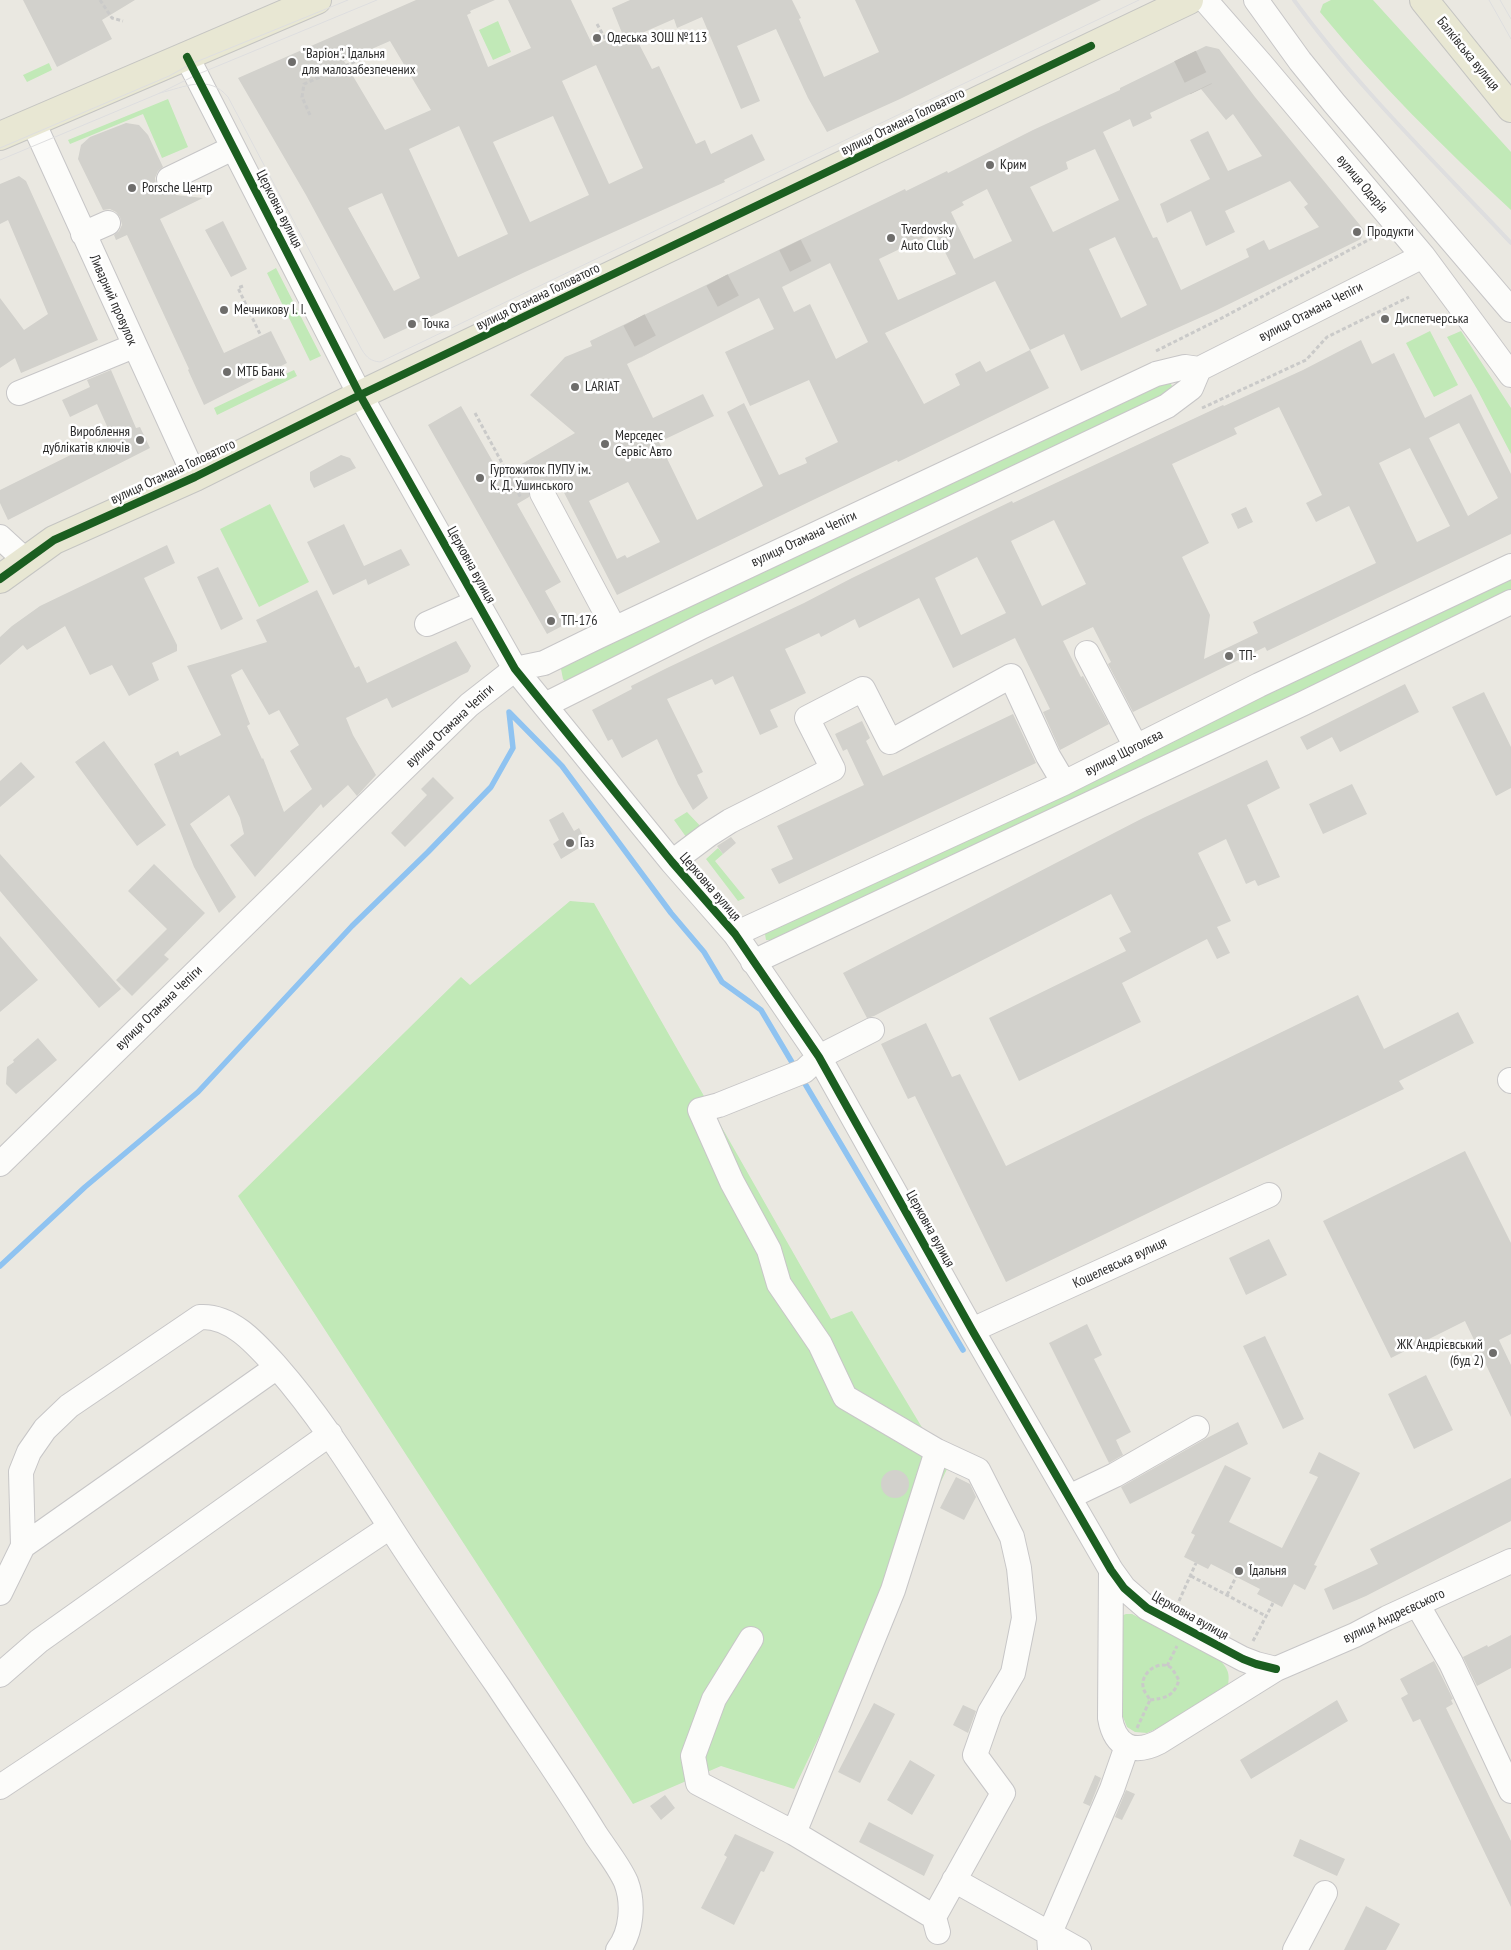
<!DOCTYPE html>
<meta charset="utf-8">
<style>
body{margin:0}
canvas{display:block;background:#eae8e1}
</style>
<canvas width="1511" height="1950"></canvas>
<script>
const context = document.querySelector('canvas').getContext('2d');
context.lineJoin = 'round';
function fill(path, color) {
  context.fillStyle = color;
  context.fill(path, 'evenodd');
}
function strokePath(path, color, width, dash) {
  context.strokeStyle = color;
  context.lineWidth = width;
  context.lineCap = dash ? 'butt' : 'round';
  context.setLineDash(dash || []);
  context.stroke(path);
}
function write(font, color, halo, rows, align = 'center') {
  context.font = font + ' "PT Sans Narrow",sans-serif';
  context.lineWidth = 5;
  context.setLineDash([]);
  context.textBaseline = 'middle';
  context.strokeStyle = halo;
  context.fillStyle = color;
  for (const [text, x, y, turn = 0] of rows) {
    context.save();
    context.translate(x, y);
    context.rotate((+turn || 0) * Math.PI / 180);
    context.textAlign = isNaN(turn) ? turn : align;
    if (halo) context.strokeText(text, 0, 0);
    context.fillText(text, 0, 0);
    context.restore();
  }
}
fill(new Path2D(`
 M1331 0H1373L1511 152V210C1444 148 1378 83 1320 12L1323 4Z
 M498 21 511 52 493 60 479 30Z
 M49 63 52 70 27 82 23 75Z
 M168 99 188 147 162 158 143 114 70 144 68 140Z
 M276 268 321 356 310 361 267 273Z
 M1430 331 1458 385 1434 397 1406 343Z
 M1461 331 1511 408V454L1477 389 1447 337Z
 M294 370 297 376 217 415 214 408Z
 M1169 380 1172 386 1173 392 569 686 563 679 561 669 566 665 899 506Z
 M270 504 309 582 259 607 220 529Z
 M1511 572V591L781 940H766L765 934 772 926Z
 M687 812 705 831 689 841 674 820Z
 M718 848 723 854 715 861 745 898 738 901 706 859Z
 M570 901 594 903 831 1319 852 1311 947 1469 794 1789 721 1766 633 1804 238 1196 461 977 470 985Z
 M1126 1614H1132L1219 1659C1230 1671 1230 1675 1227 1691L1201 1708 1147 1733 1135 1732 1127 1727 1123 1717 1116 1629 1121 1616Z`), '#c1e9b7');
strokePath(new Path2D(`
 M801 1077 963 1350
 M0 1266 85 1187 198 1092 352 926 428 852 491 787 513 748 509 712 562 766 671 913 704 952 722 982 761 1010 796 1069`), '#8fc3f1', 5.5);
fill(new Path2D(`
 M23 0H135L102 20 112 39 57 67Z
 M416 0H495L470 11 471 13 467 15 488 67 531 48 508 0H571L593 46 622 33 612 8 630 0H792L801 18 799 19 824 77 879 52 855 0H1101L900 99 827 132 808 98 776 29 737 46 760 101 741 109 702 17 677 28 674 19 642 33 645 41 639 44 652 69 659 66 696 144 705 140 711 154 752 134 765 160 724 180 725 182 525 272 384 339 306 195 238 78ZM390 41 431 110 385 130 344 61ZM596 65 643 168 609 184 562 81ZM553 116 589 195 530 222 493 142ZM459 126 508 234 458 257 409 149ZM382 193 420 278 394 291 348 208Z
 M1206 46 1219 49 1255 97 1364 230 1361 239 1215 311 1081 371 1064 334 1030 350 1049 388 898 462 897 460 813 500 617 595 558 481 552 484 543 479 536 481 530 486 529 497 517 504 561 582 545 591 564 625 547 634 428 425 461 406 501 476 575 433 530 395 565 357 592 346 590 341 905 189 906 191 947 171 948 173 1033 130 1120 90V88ZM1201 89 1226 120 1233 114 1262 156 1228 171 1208 131 1190 140 1210 179 1160 204 1167 223 1191 211 1206 246 1235 232 1225 211 1290 181 1308 204 1304 207 1319 227 1269 250 1264 240 1246 249 1249 257 1181 290 1157 237 1153 238 1103 132 1130 119 1133 127 1152 118 1150 113ZM1095 149 1119 200 1053 232 1030 187 1068 169 1066 162ZM987 189 1012 241 974 259 951 212 964 205 962 202ZM935 232 956 274 898 300 879 259ZM1115 237 1147 305 1121 318 1089 249ZM830 263 868 342 836 359 810 304 794 312 782 287ZM995 281 1030 350 986 372 980 361 955 374 960 385 924 404 885 333ZM759 298 774 329 725 352 750 406 809 380 838 442 805 458 807 463 779 475 744 403 727 412 763 486 697 520 659 442 714 416 703 394 653 418 627 364ZM628 482 660 542 627 558 625 555 617 559 589 501Z
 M126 123 139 125 148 135 163 167 158 171 155 178 156 185 161 190 168 193 174 192 176 195 203 198 160 219 224 353 271 331 287 363 204 405 188 370 189 369 127 235 116 240 114 235 119 231 122 225 120 217 116 212 110 209 103 210 78 159 81 145 90 137Z
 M19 176 26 181 98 340 21 373 15 358 0 368V298L24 330 48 314 8 220 0 224V184Z
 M223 221 247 269 231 277 205 230Z
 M1361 340 1372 364 1394 353 1425 418 1471 394 1511 474V534L1267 651 1265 647 1133 712 1108 664 1111 662 1093 627 1063 641 1081 677 1083 676 1109 724 1060 750 1043 712 1050 709 1015 638 953 668 919 598 859 628 855 619 821 637 819 633 785 649 806 693 770 710 778 727 760 735 733 676 715 685 712 679 667 699 703 772 697 775 708 798 693 810 678 784 657 739 622 758 612 739 608 741 592 710 632 689 631 686 667 668 804 603 852 578 1012 501 1013 503 1223 405 1224 406 1303 370ZM1279 407 1322 495 1306 503 1316 522 1349 506 1376 563 1253 622 1258 633 1204 659 1210 615 1182 557 1209 543 1172 464 1237 434 1234 428ZM1459 423 1498 498 1468 516 1429 438ZM1410 448 1450 526 1417 542 1379 463ZM1054 520 1086 584 1042 606 1011 541ZM977 557 1006 613 961 635 935 578Z
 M111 370 136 428 140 427 150 448 8 520 0 503V490L111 435 97 404 70 417 62 400 90 387 87 380Z
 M341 455 350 458 356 468 314 488 310 480V472Z
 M1246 507 1253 522 1238 529 1231 514Z
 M344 524 364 566 401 549 410 565 368 585 366 579 333 595 307 542Z
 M167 545 175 563 144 578 177 645V651L152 663 159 680 129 696 112 665 90 675 65 626 27 650 23 645 0 665V637L12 626 40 606Z
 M218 567 243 619 221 630 197 577Z
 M317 590 355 668 359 666 367 683 456 641 471 666 468 672 392 708 387 698 346 718 353 735 376 775 357 796 348 785 323 808 321 804 255 877 230 845 244 834 240 818 229 795 190 824 236 897 219 913 194 867 154 764 178 751 180 756 221 735 187 666 267 642 256 620ZM242 669 269 715 279 710 299 745 290 751 312 789 284 812 263 758 262 759 247 726 250 724 231 675Z
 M1405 684 1419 712 1340 752 1332 737 1307 750 1300 737Z
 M1484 692 1511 747V788L1496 796 1452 707Z
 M1013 714 1036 763 779 884 771 869 793 859 777 826 864 785 847 749 843 751 835 734 862 721 870 738 866 741 883 776Z
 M104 741 166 825 137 846 75 762Z
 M1267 760 1280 788 1247 805 1280 877 1258 886 1255 880 1246 884 1226 839 1198 853 1231 921 1217 927 1230 953 1217 959 1207 939 1122 983 1141 1022 1019 1081 989 1018 1126 951 1119 938 1131 932 1111 894 874 1016 867 1018 843 973 1143 818Z
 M21 762 35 777 0 807V781Z
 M433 777 454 798 405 847 391 833 427 795 421 789Z
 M1352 784 1367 814 1323 834 1309 804Z
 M563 812 574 831 579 828 587 843 561 859 553 844 559 840 549 820Z
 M731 837 736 843 723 854 717 846Z
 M0 854 121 989 99 1008 0 891Z
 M154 864 205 913 164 955 169 959 132 996 116 980 167 929 128 891Z
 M0 936 38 980 0 1012Z
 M1358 995 1384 1049 1458 1012 1474 1043 1399 1081 1404 1089 1006 1282 915 1096 908 1099 881 1044 926 1023 952 1077 960 1074 1006 1166Z
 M38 1038 57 1060 16 1094 6 1084 7 1067 14 1062 13 1060Z
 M1465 1151 1511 1243V1334L1499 1340 1511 1365V1417L1465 1321 1391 1358 1323 1221Z
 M1269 1239 1287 1275 1246 1295 1229 1258Z
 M1087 1324 1102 1355 1094 1359 1131 1432 1116 1440 1123 1455 1109 1463 1049 1343Z
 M1265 1336 1304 1419 1283 1429 1243 1346Z
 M1426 1375 1453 1430 1414 1449 1388 1394Z
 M1238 1422 1248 1444 1130 1504 1121 1487 1205 1439Z
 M1319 1452 1360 1473 1314 1565 1317 1566 1305 1590 1294 1584 1282 1607 1257 1594 1260 1589 1211 1564 1208 1569 1184 1557 1195 1535 1191 1533 1225 1465 1251 1478 1229 1522 1282 1548 1318 1477 1309 1473Z
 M881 1484a14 14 0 1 1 28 0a14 14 0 1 1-28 0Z
 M956 1477 970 1484 976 1497 964 1520 940 1508Z
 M1511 1478V1521L1366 1596 1333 1610 1324 1589 1378 1564 1370 1549Z
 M1511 1635V1668L1477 1686 1463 1657 1487 1645 1488 1647Z
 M1434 1661 1453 1699 1451 1700 1453 1704 1446 1708 1511 1841V1907L1420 1719 1413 1722 1401 1698 1408 1694 1400 1679Z
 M1337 1700 1348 1721 1251 1779 1240 1760Z
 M874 1703 895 1714 860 1783 838 1772Z
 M963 1705 976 1711 968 1733 953 1725Z
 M910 1760 935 1775 912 1815 887 1800Z
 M1095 1775 1101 1778 1090 1806 1083 1803Z
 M1126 1790 1135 1794 1122 1820 1115 1817Z
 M665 1795 675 1808 661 1820 650 1806Z
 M869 1822 934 1855 924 1876 859 1842Z
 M735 1834 774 1852 764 1872 761 1871 734 1925 701 1908 727 1857 724 1855Z
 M1300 1839 1345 1859 1337 1876 1293 1856Z
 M1366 1906 1400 1924 1386 1950H1344Z`), '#d2d1cc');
strokePath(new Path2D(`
 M1185 56 1201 89
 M790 245 805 275
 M717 280 733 310
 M634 320 651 352`), '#c4c2bd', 24, [24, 12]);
const minor = new Path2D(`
 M1205 0 1261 64 1423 256 1511 375
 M1256 0 1300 61 1334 103 1511 310
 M187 57 360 395 515 669 672 862 735 934 819 1057 972 1330 1111 1570 1124 1588 1147 1608 1243 1659 1256 1664 1276 1669
 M33 122 195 477
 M169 179 233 148
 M83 234 108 223
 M19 393 134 346
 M542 493 614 628
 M0 537 25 560
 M427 624 477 602
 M1087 653 1136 747
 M545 705 701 627 1167 406 1191 388 1199 369
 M672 862 708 835 730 821 833 769 807 718 863 689 890 742 1011 676 1048 756 1064 783
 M735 934 1064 783 1259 685 1511 566
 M753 962 1302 704 1511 602
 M1510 1080 1511 1081
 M0 1164 469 705 515 669 544 663 597 637 1156 374 1185 367 1199 369 1423 256
 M972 1330 1269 1195
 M1069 1497 1115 1475 1197 1428
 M23 1546 21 1472 29 1452 45 1429 69 1406 200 1317C232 1315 257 1345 277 1367 320 1416 354 1471 389 1525 424 1580 461 1633 498 1686 531 1736 565 1784 596 1835 606 1850 619 1866 626 1882 634 1903 632 1932 618 1950
 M1111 1570 1110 1718C1115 1747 1134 1755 1159 1742L1276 1669 1355 1635 1387 1618 1511 1561
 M0 1593 23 1546 277 1367
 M1417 1604 1451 1663 1511 1791
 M751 1639 714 1699 693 1756 698 1783 794 1833 893 1590 937 1451 845 1397 820 1344 779 1284 769 1250 732 1182 700 1110 719 1105 804 1071 819 1057 872 1030
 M0 1675 39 1641 330 1434
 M0 1787 390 1527
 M794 1833 934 1917 938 1932
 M954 1880 1079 1950
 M934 1917 1003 1793 975 1755 990 1712 1013 1673 1024 1618 1019 1568 1012 1537 978 1470 937 1451
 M1050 1950 1049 1935 1112 1789 1127 1746
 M1295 1950 1325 1893`);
const major = new Path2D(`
 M1424 0 1511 108
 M0 136 317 0
 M0 579 54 540 195 477 360 395 1189 0`);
strokePath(minor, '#c7c6c7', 26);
strokePath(major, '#c5c5c2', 30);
strokePath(new Path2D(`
 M100 0 112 18 123 21
 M597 24 606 40
 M310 115 302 97 304 84 363 58
 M243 286 238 288 261 336
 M1156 351 1220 319 1372 238
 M1202 408 1306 360 1327 337 1409 297
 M475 413 521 498
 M1191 1576 1266 1616
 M1227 1595 1236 1577
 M1179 1601 1196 1563
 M1253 1641 1273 1603
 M1167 1666 1177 1646
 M1137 1728 1150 1700C1148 1696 1143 1691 1143 1686 1141 1673 1158 1660 1170 1667 1174 1670 1176 1676 1179 1680 1174 1696 1166 1698 1150 1700`), '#cacac9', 3, [4, 2.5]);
strokePath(minor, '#fcfcfa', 24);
strokePath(major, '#e8e7d3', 28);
strokePath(new Path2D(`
 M1489 0 1511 39
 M1500 0 1511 19
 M160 93C185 87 209 74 228 97L362 350C367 358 371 361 380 362L1139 0
 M0 148 169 76 191 64 348 0
 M0 160 160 93 196 75 377 0`), '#dededf', 1);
strokePath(new Path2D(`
 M1294 0C1358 88 1437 164 1511 243`), '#dededf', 4);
strokePath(new Path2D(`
 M187 57 360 395 515 669 672 862 735 934 819 1057 972 1330 1111 1570 1124 1588 1147 1608 1243 1659 1256 1664 1276 1669
 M0 579 54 540 195 477 360 395 1091 46`), '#1b5e20', 8);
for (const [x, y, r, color] of [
 [597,38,5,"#6e6d6b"],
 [292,62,5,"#6e6d6b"],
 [990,165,5,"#6e6d6b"],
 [132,188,5,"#6e6d6b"],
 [1357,232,5,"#6e6d6b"],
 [891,238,5,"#6e6d6b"],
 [224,310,5,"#6e6d6b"],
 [1385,319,5,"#6e6d6b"],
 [412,324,5,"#6e6d6b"],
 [227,372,5,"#6e6d6b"],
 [575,387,5,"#6e6d6b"],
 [140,440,5,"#6e6d6b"],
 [605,444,5,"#6e6d6b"],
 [480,478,5,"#6e6d6b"],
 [551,621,5,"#6e6d6b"],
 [1229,656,5,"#6e6d6b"],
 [570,843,5,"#6e6d6b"],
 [1493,1353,5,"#6e6d6b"],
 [1239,1571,5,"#6e6d6b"]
]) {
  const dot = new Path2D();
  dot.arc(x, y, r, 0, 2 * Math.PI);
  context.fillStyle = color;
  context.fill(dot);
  strokePath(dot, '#fff', 2);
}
write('14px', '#2b2b2b', '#fff', [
 ["Одеська ЗОШ №113",607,38],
 ["\"Варіон\". Їдальня",302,54],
 ["для малозабезпечених",302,70],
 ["Крим",1000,165],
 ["Porsche Центр",142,188],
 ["Tverdovsky",901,230],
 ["Auto Club",901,246],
 ["Продукти",1367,232],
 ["Мечникову І. І.",234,310],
 ["Диспетчерська",1395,319],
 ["Точка",422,324],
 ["МТБ Банк",237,372],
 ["LARIAT",585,387],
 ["Вироблення",130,432,"right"],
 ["дублікатів ключів",130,448,"right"],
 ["Мерседес",615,436],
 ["Сервіс Авто",615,452],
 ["Гуртожиток ПУПУ ім.",490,470],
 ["К. Д. Ушинського",490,486],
 ["ТП-176",561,621],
 ["ТП-",1239,656],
 ["Газ",580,843],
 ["ЖК Андрієвський",1483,1345,"right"],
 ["(буд 2)",1483,1361,"right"],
 ["Їдальня",1249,1571]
], 'left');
write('14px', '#2b2b2b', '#fff', [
 ["Балківська вулиця",1468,54,51],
 ["вулиця Отамана Головатого",903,122,-26],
 ["вулиця Одарія",1362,184,50],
 ["Церковна вулиця",279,209,63],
 ["вулиця Отамана Головатого",538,297,-26],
 ["Ливарний провулок",113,300,66],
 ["вулиця Отамана Чепіги",1311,312,-27],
 ["вулиця Отамана Головатого",173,472,-25],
 ["вулиця Отамана Чепіги",804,539,-25],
 ["Церковна вулиця",471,565,61],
 ["вулиця Отамана Чепіги",450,726,-43],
 ["вулиця Щоголєва",1124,753,-27],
 ["Церковна вулиця",710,887,49],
 ["вулиця Отамана Чепіги",159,1008,-44],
 ["Церковна вулиця",930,1229,61],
 ["Кошелевська вулиця",1120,1263,-25],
 ["Церковна вулиця",1190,1616,29],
 ["вулиця Андреєвського",1394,1616,-25]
]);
</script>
